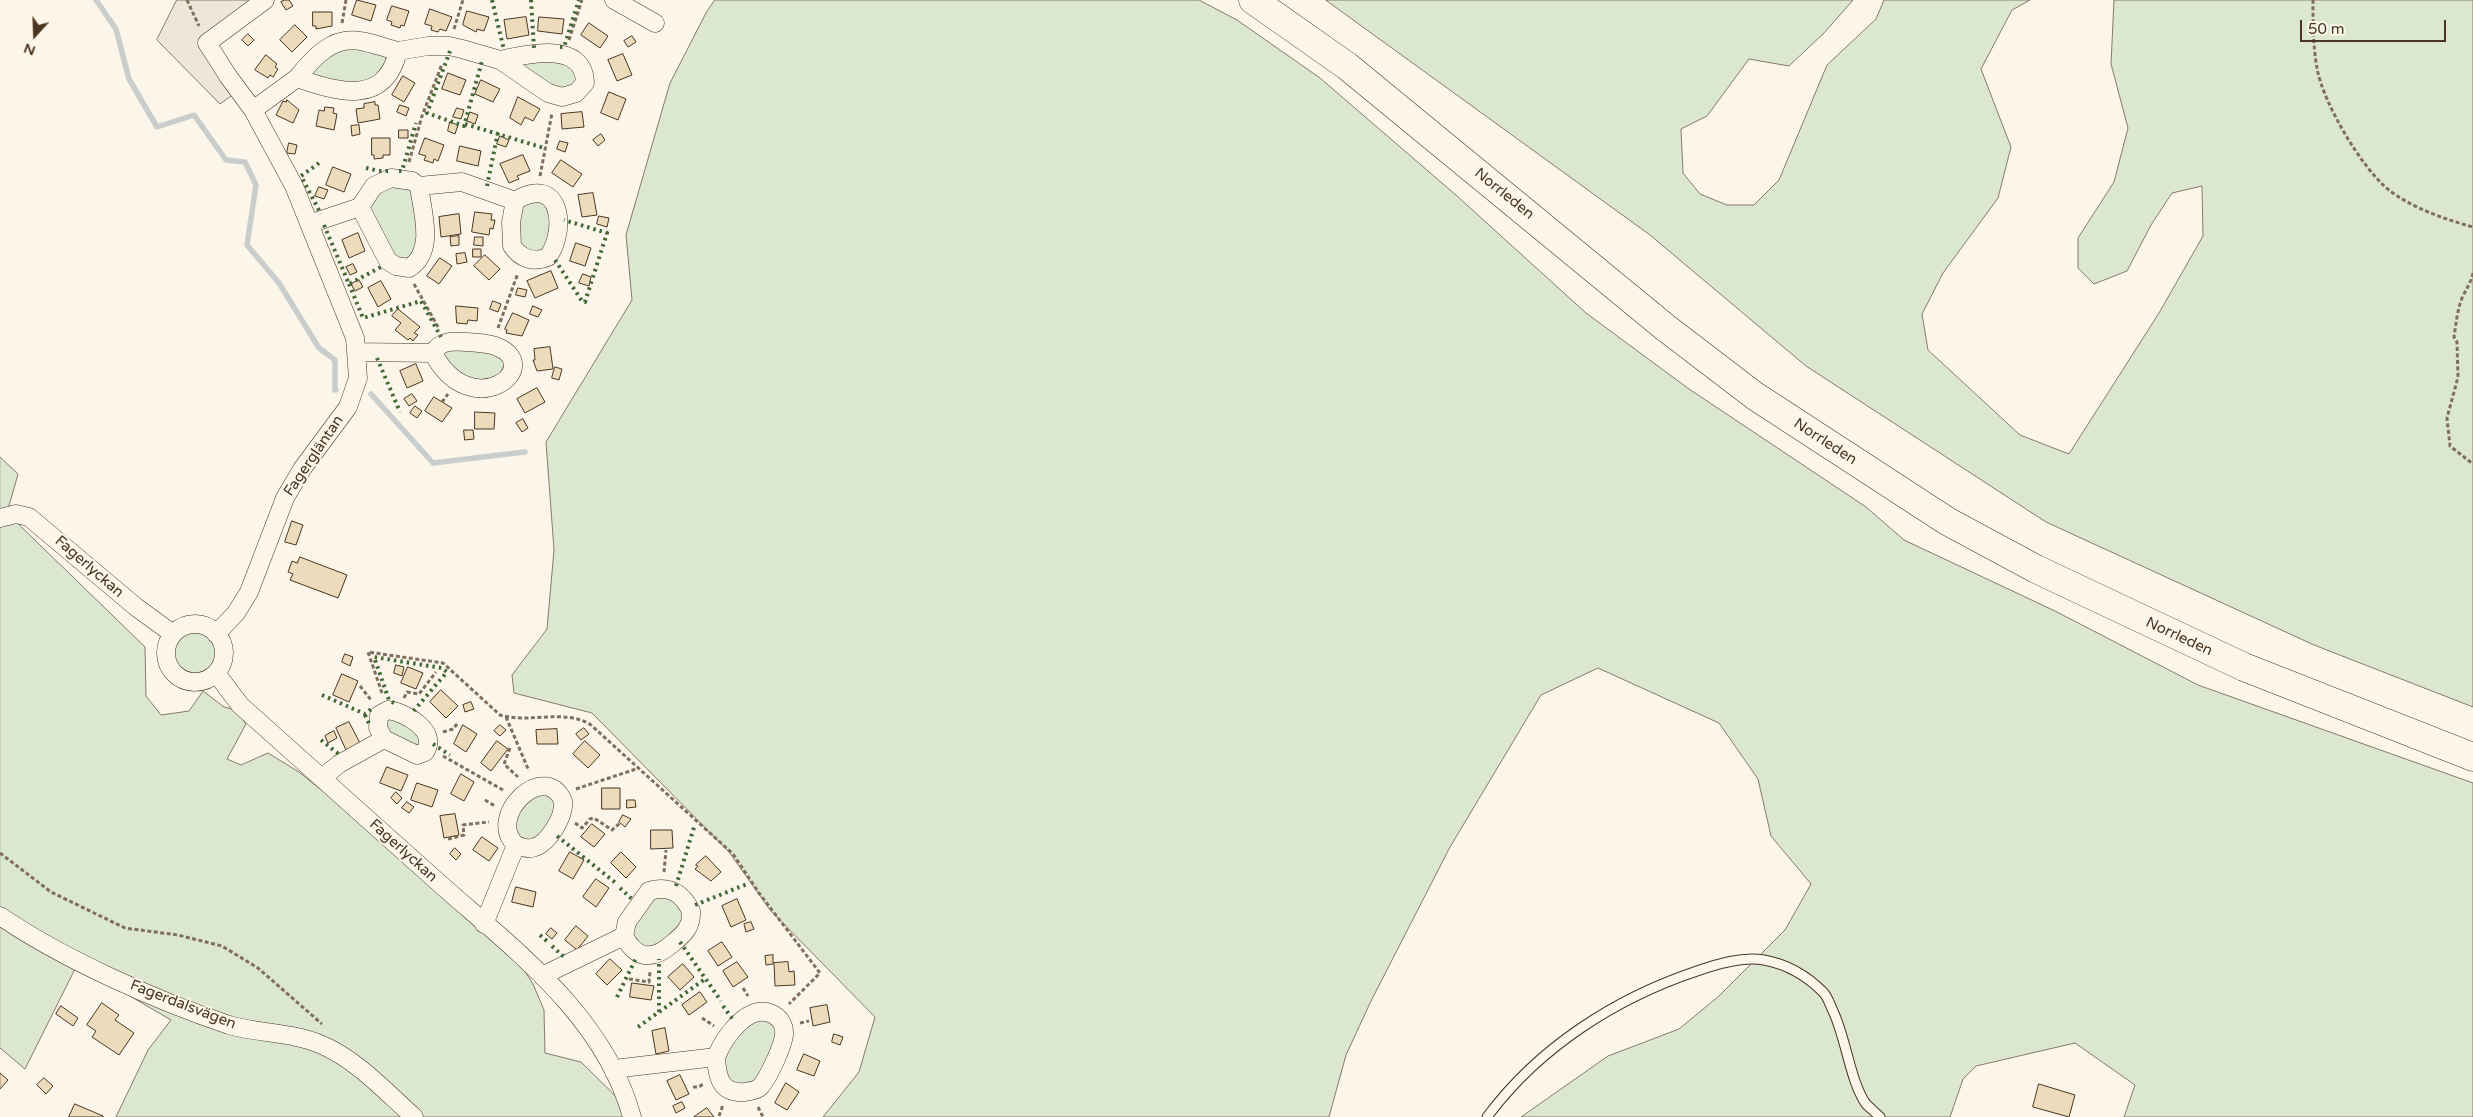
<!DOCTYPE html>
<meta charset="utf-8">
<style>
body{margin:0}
#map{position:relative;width:2473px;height:1117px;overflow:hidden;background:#fbf6e9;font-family:"Varela Round",sans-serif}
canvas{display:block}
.north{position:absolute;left:10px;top:10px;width:50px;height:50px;-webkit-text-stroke:4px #fbf6e9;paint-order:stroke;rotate:200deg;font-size:14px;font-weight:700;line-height:20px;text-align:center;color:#4a3520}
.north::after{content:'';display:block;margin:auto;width:18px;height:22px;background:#4a3520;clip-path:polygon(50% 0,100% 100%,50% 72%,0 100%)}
.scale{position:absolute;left:2300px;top:20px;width:146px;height:22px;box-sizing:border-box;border:2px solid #4a3520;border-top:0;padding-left:6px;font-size:15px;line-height:18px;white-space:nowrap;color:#4a3520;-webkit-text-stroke:4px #fbf6e9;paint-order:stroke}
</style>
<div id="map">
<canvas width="2473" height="1117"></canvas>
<div class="north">N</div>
<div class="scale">50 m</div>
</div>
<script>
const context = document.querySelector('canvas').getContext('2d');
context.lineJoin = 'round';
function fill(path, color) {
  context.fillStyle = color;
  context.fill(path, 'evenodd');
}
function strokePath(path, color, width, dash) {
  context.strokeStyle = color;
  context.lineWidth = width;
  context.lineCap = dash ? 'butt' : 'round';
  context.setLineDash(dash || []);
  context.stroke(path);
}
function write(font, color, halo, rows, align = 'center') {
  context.font = font + ' "Varela Round",sans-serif';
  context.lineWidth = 4;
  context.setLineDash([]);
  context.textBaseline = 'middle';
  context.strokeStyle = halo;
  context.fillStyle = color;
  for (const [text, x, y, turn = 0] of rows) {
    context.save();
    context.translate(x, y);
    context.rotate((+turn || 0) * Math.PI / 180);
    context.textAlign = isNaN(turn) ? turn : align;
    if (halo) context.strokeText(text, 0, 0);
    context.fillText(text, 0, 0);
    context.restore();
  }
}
const green = new Path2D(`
 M715 0H1199L1237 20 1320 78 1457 196 1586 313 1689 389 1866 507 1904 540 2055 611 2198 685 2473 783V1117H2124L2135 1085 2075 1043 1976 1066 1963 1079 1950 1117H1521L1608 1056 1679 1029 1719 996 1785 930 1811 884 1771 836 1758 779 1719 723 1598 668 1541 695 1450 847 1371 1001 1346 1055 1329 1117H823L859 1072 875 1017 770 910 729 852 592 713 514 693 512 675 547 629 554 550 546 442 632 300 626 235 670 83 706 13Z
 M1326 0H1853L1824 33 1789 66 1749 59 1707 116 1681 129 1683 173 1700 194 1727 205H1754L1779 180 1827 65 1876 19 1884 0H2030L2012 10 1981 69 2011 147 1998 198 1943 273 1922 314 1928 350 2020 435 2069 454 2159 313 2203 236 2202 186 2172 193 2151 225 2127 271 2094 284 2078 268V238L2114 182 2128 128 2111 64 2114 0H2473V707L2314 645 2046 522 1806 366 1650 235Z
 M341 44 382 52 386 57 387 70 361 86 306 75Z
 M542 57 568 64 579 78 571 89 556 88 516 62Z
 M382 186 414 188 422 249 400 265 363 205Z
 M534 198 553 209 545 253 521 249 516 230 519 210Z
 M481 347 506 361 496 382 464 380 440 352 442 350Z
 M0 457 18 474 7 513 145 647 146 696 161 715 189 711 203 691 224 707 236 710 246 724 227 759 241 765 268 753 299 772 356 818 515 956 533 984 544 1010 545 1053 581 1062 637 1117H116L148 1050 171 1020 77 965 25 1069 0 1048Z
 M191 632 208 635C214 642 218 650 216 660 211 705 134 642 191 632Z
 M386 715 411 723 424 747 390 739 383 719Z
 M547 792 560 811 534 841 518 839 512 819 525 801Z
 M664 891 688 917 655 951 635 944 628 926 641 902Z
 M748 1019 774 1020 778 1038 756 1085 728 1083 722 1054Z`);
fill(green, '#dce7d0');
strokePath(green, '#887966', 1);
const parking = new Path2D(`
 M177 0H256L199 42 235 93 220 104 157 40Z`);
fill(parking, '#ede7d9');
strokePath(parking, '#887966', 1);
strokePath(new Path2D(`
 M96 0 116 29 129 79 157 127 194 115 226 160 245 162 256 185 247 245 279 283 319 348 335 360V390H336
 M371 394 433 463 525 452`), '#c9cecd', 5.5);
const building = new Path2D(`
 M285 0H289L293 6 286 10 281 2Z
 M357 0 376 5 371 21 352 15Z
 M392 6 409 11 404 26 401 25 400 28 391 25 392 22 387 20Z
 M430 9 452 17 446 31 440 29 438 32 431 30 432 26 425 24Z
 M467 11 489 17 484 31 477 29 476 32 463 25Z
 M313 12H332V26L316 29V26H313Z
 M526 17 529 35 507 39 504 20Z
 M539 17 564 19 562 34 538 31Z
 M589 23 608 36 600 48 581 35Z
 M295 25 307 37 292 52 280 40Z
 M248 34 254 40 248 46 242 40Z
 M632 36 636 42 628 47 624 41Z
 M623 54 632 75 617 81 608 60Z
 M266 55 277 64 275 67 278 69 273 77 270 75 268 78 255 70Z
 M448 73 466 80 460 95 442 89Z
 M403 76 415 83 404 102 392 95Z
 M481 80 500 89 493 102 475 94Z
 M609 92 626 99 618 120 601 113Z
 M518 97 540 109 533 121 525 117 521 125 510 118Z
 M287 100 299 110 293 123 276 115 283 101 286 102Z
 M375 102V105H378L380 119 358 123 356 109 364 108V104Z
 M400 105 409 108 406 116 397 112Z
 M325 107 334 108 333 113 337 114 334 130 316 126 319 110 324 111Z
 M457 108 464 110 461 119 453 117Z
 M470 112 478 115 475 124 467 121Z
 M582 112 584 127 562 129 561 114Z
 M450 122 458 125 455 134 448 131Z
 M359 125 360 134 352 136 351 126Z
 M399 130H408V138H399Z
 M601 134 605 140 598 146 593 140Z
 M500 136 509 140 506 147 497 144Z
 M372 138H390V155H383V158L374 159V155H372Z
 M425 138 444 145 438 161 434 159 433 163 424 160 426 156 419 154Z
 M560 141 568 143 565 152 557 149Z
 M289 143 297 145 295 154 287 153Z
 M460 146 481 151 478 166 457 161Z
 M523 155 530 171 517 176 519 179 509 183 500 164Z
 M561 160 582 174 573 187 552 173Z
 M333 167 351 174 344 192 326 185Z
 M319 187 328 190 324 199 315 196Z
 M593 193 597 215 582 217 578 195Z
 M475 212 492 214 491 220H495L493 229 490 228 489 235 472 232Z
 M459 214 461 234 441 237 439 217Z
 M599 216 609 218 607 227 597 224Z
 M358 233 365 251 349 258 342 240Z
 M459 236V245L451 246 450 237Z
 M475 237H483V246L474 245Z
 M576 243 591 248 585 266 570 261Z
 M473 249H481V257H473Z
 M465 253 467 262 457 264 456 254Z
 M485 255 500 269 489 280 474 266Z
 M440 258 452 266 439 284 427 276Z
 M353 264 357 272 350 275 346 267Z
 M551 271 558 288 535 298 527 281Z
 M583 274 591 277 589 286 579 283Z
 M359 280 363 287 355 291 351 284Z
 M381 281 391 299 378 307 368 288Z
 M518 288 527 290 525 297 516 295Z
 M493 301 501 304 498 312 490 309Z
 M456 306 478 308 477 321 468 320 467 324 457 323Z
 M533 306 542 310 538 317 530 314Z
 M398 309 420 327 414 333 418 335 413 341 410 338 408 340 395 330 401 323 392 316Z
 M513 313 529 320 522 336 506 333 507 330 505 329Z
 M550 347 553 369 537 371 533 360H535L534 349Z
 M416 364 423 381 407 388 400 371Z
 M555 367 562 369 559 380 552 378Z
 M537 388 545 402 525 413 517 399Z
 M412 394 417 401 409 406 404 399Z
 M434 397 452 408 442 422 425 411Z
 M415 406 422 411 417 418 410 413Z
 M475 412 495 413 494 429H475Z
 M523 419 528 428 522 432 516 423Z
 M464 430H473L474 439 465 440Z
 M292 521 303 525 296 545 285 542Z
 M300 557 347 575 338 598 290 580 293 574 288 572 292 561 297 563Z
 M345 654 353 657 350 666 342 662Z
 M396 665 404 667 402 676 394 673Z
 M408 667 423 673 416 689 401 683Z
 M342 674 358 681 349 702 333 695Z
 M441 690 458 706 446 718 430 702Z
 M471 702 474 709 465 712 463 705Z
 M349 722 360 743 346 750 336 728Z
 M463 725 477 734 466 752 454 744Z
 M500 725 506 730 500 736 494 731Z
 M584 728 589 734 581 740 576 734Z
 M557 729 558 744H537L536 730Z
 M334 731 337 738 328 743 325 736Z
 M497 741 508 749 491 771 481 763Z
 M585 741 600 755 588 768 573 754Z
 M387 767 408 775 401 791 380 783Z
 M461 774 474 782 464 801 451 794Z
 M417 783 438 790 432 807 411 800Z
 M602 788H620V809H602Z
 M396 792 402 798 397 804 391 798Z
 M627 800H635L636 807 627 808Z
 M407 802 414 807 409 813 402 808Z
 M455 814 459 835 444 838 440 816Z
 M623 815 631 819 625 827 619 822Z
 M592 824 605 834 594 847 581 837Z
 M651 830H672L673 848 651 849Z
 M482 837 498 848 489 861 473 850Z
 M455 848 461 854 456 860 450 854Z
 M570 852 584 860 573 879 559 871Z
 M621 852 636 867 626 878 611 863Z
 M706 856 721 872 711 881 695 869 698 866 696 865Z
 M596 879 609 888 596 907 583 897Z
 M516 887 536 892 533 907 512 902Z
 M737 899 746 920 731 927 722 906Z
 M751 922 754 929 746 932 744 924Z
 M576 926 588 936 577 950 565 940Z
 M551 928 557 933 552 939 546 934Z
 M722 942 732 957 718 966 708 951Z
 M773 955V964L766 965 765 956Z
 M610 959 622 970 607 985 596 974Z
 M737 962 748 977 733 987 723 971Z
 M788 962 789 972 794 971 795 985 775 986 774 963Z
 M683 964 694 977 680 990 668 977Z
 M632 983 654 986 651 1000 630 997Z
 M700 992 707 1002 689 1015 682 1005Z
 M102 1003 119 1015 115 1020 134 1033 119 1055 92 1037 96 1031 87 1025Z
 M827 1005 830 1022 813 1026 810 1008Z
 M61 1006 78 1018 73 1026 56 1014Z
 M665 1028 669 1051 656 1054 652 1031Z
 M834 1034 843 1037 840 1045 832 1042Z
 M804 1054 820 1061 814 1076 797 1070Z
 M0 1073 8 1080 0 1089Z
 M680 1075 689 1094 676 1100 667 1081Z
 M44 1078 53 1086 46 1094 37 1085Z
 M786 1083 799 1092 787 1110 775 1103Z
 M2039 1084 2075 1095 2069 1117 2033 1107Z
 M682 1102 685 1108 676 1113 673 1106Z
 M75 1104 103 1116V1117H69Z
 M707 1108 714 1117H694Z`);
fill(building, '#ecdcbc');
strokePath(building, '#4a3520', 1);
const lane = new Path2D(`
 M1487 1117C1539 1047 1616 998 1697 971 1717 964 1743 956 1764 960 1786 964 1807 976 1823 992 1828 997 1830 1005 1833 1011 1846 1038 1850 1081 1866 1104 1870 1108 1876 1113 1880 1117`);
const street = new Path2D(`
 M614 0 655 23
 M297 78C313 58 332 36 360 41 373 43 385 48 398 51
 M253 110 297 78C337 92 385 107 398 51L428 46H449L462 49 500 60 548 93 562 97 576 93 585 83C584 40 526 54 500 60
 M360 207 388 261 396 266 409 268C436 252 422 211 419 186
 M309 224 360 207 374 186 391 178 412 181 419 186 462 182 515 201 511 222 512 246C521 259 533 263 548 257 568 228 560 173 515 201
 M357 352 433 353C471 425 545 368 498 347 489 343 477 343 467 342 454 341 440 340 433 353
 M0 518 16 514 29 517 136 607 173 634
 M166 653a29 29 0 1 1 58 0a29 29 0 1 1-58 0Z
 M216 634 236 613 249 592 285 498 302 469 348 407 358 378 355 338 294 186 253 110 228 76 207 43 265 0
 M216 673 240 705C303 761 366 818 429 874 506 944 603 1011 632 1117
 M322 778 339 764 384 739 417 755 425 752C439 731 405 712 388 710L379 715 378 728 384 739
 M0 916C63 959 157 1001 229 1025 260 1034 293 1032 322 1045 357 1060 386 1092 414 1117
 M484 924 516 845C521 847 526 849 532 848 548 845 565 816 563 801 545 759 485 817 516 845
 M543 977 550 972 624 936C637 961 654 960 673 943 684 934 692 927 691 911 682 893 670 885 649 891L627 922 624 936
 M614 1072 622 1068 716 1057C724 1038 749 1000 774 1015 781 1019 785 1027 784 1035 783 1046 768 1079 760 1087 756 1091 750 1091 745 1092 721 1094 717 1078 716 1057`);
const highway = new Path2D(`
 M1253 0 1347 66 1666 328 1755 396 1947 521 2036 569 2244 667 2473 757`);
strokePath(lane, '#4a3520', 11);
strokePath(street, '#4a3520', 19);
strokePath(highway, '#4a3520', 29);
strokePath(new Path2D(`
 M187 0 199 26
 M2313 0C2313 22 2313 47 2317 68 2323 103 2362 169 2390 191 2415 209 2444 219 2473 227
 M342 23 346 0
 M454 29 463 0
 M569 40 582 0
 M409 162 422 116 442 64
 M540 176 552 113
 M2473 273C2471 283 2466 289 2462 298 2457 311 2456 324 2454 337L2457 342 2458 377 2447 418 2450 446 2473 464
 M414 284 438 327
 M498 328 518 273
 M442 402 448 394
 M360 686 371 700
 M382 693 368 652 443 663 500 715C529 724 565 708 591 725L733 854 759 893 820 973 789 1004
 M404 698 407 692 419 694 436 672
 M506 717 529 771
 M443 732 453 729 457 724
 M510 748 504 764 518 777
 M443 756 503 790
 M576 789 639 768
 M485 800 495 806
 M575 823 582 828 590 819 594 818 612 830 620 823
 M448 839 464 835 463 825 489 822
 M0 853 51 892 125 928 178 935 222 946 258 968 322 1024
 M664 872 666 850
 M629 979 649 982 650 972
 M743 988 748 996
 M702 1018 714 1026
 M800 1023 809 1021
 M693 1087H699L703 1084
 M758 1107 763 1117
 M719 1116 723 1105`), '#7f6f5c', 3, [4, 2.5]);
strokePath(lane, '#fbf6e9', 9);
strokePath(street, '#fbf6e9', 18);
strokePath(highway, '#fbf6e9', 28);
strokePath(new Path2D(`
 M492 0 504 50
 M531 0 534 48H536
 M560 47H564L579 0
 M450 51 427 113 464 126 482 61
 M465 124 544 148
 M319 163 301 176 321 214
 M366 168 375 170
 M379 171H390
 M399 171H402L416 123
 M487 186 498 132
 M324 225 349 284 381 267
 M555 260 582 301 585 302 607 233 564 220
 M349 284 363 318 421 301 441 337
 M377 358 400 412
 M322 695 365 714 374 707
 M394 703 389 700 374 657 442 668 447 672 411 714
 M365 715 370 726
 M321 740 341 756
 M433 744 450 755
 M557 836 617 884
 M676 886 695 824
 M620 888 634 901
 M695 905 747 884
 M540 935 549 943
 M680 942 721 1001
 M552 946 565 958
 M617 997 636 958
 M723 1006 734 1021
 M659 1012V959
 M638 1027 705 979`), '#436837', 4, [2.5, 4]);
write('15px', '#4a3520', '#fbf6e9', [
 ["Norrleden",1504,194,39],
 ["Norrleden",1825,442,33],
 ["Fagergläntan",314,456,-56],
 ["Fagerlyckan",89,567,41],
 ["Norrleden",2179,637,25],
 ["Fagerlyckan",403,851,42],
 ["Fagerdalsvägen",183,1005,21]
]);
</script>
